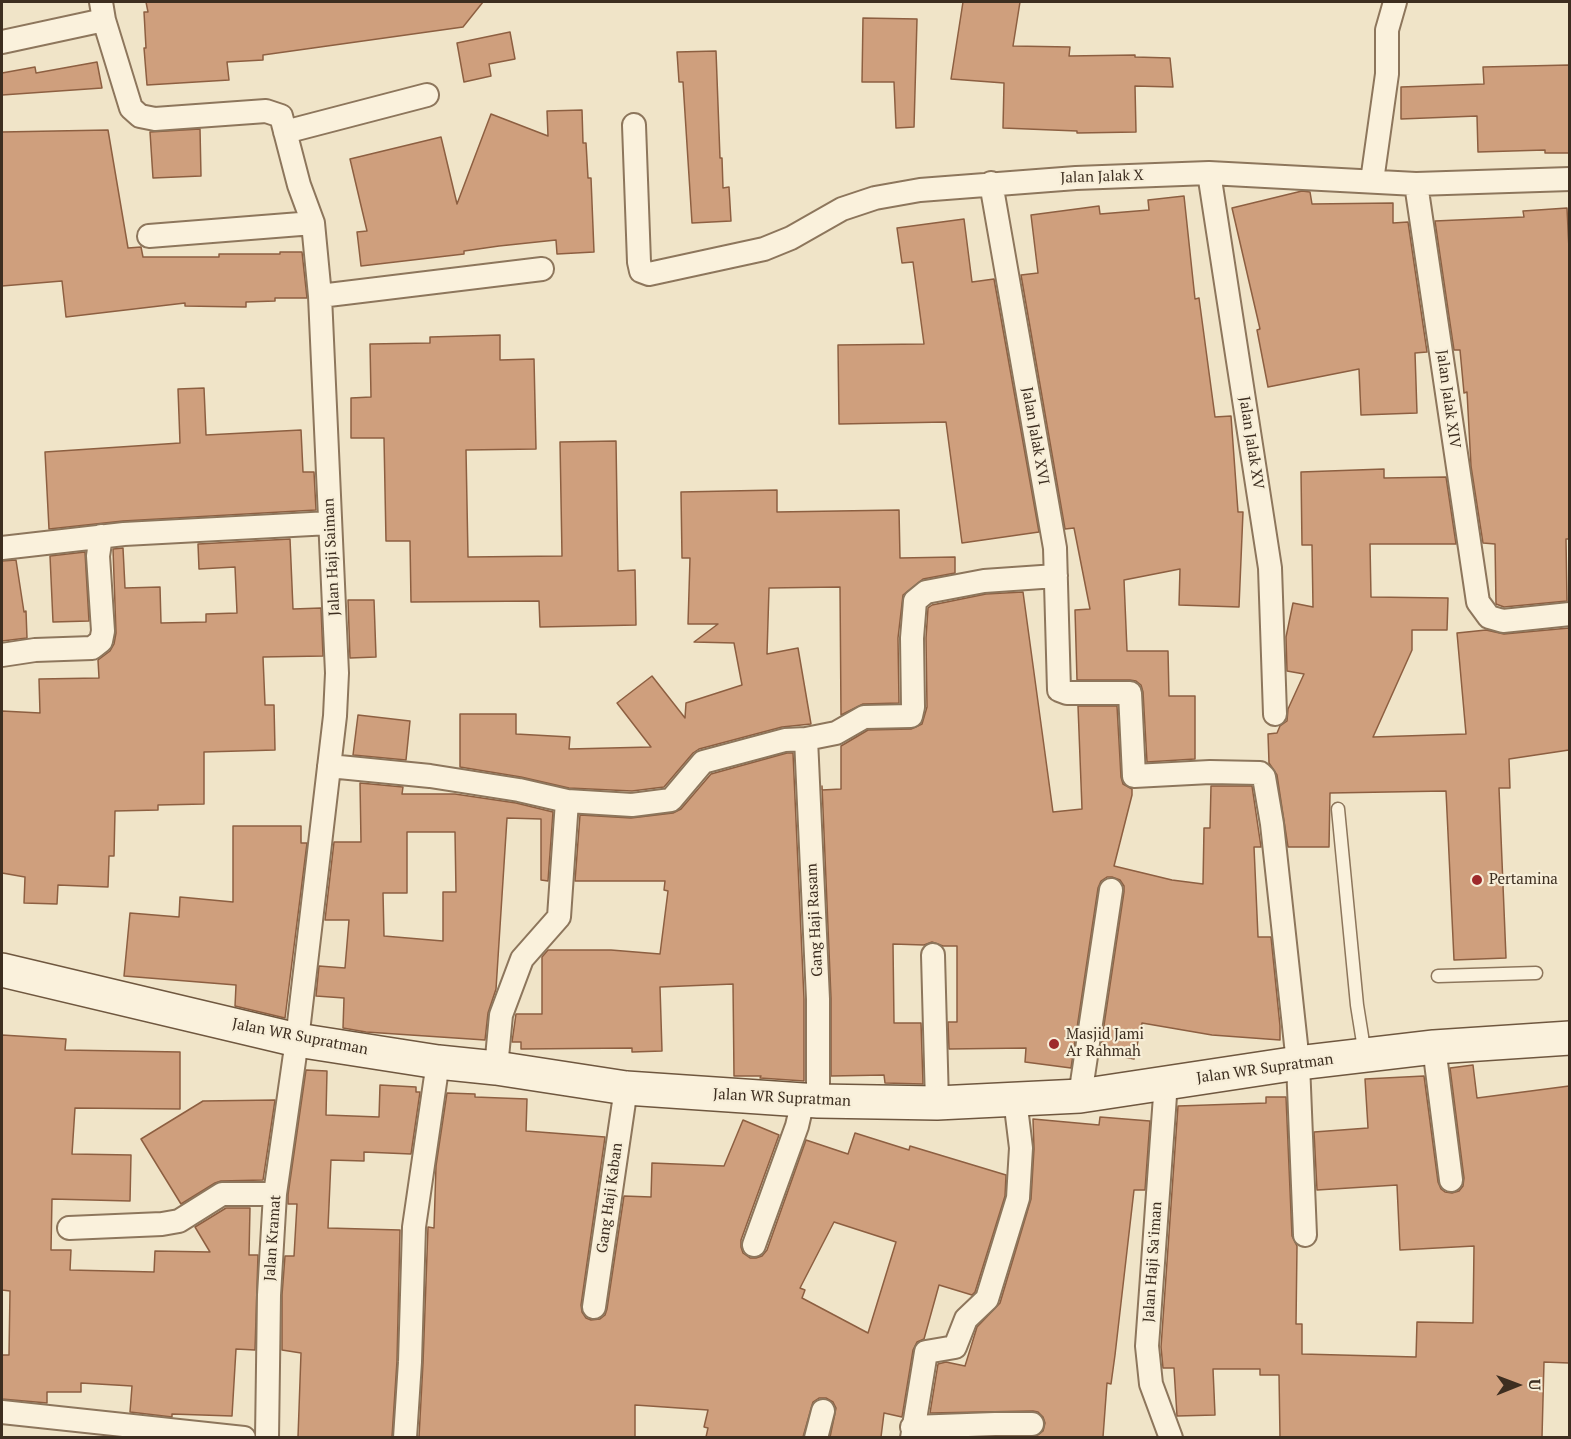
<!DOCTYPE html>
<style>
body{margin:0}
#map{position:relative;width:1571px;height:1439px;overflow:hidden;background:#f0e4c8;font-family:"PT Serif",serif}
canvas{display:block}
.frame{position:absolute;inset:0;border:3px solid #3d2e20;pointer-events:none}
.north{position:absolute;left:1487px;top:1355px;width:60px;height:60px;-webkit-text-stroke:4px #f7eed8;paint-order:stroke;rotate:89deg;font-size:16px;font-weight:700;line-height:24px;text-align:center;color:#3d2e20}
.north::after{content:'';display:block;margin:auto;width:21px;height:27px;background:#3d2e20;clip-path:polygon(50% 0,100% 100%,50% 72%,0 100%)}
</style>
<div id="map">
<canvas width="1571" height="1439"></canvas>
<div class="frame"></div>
<div class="north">U</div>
</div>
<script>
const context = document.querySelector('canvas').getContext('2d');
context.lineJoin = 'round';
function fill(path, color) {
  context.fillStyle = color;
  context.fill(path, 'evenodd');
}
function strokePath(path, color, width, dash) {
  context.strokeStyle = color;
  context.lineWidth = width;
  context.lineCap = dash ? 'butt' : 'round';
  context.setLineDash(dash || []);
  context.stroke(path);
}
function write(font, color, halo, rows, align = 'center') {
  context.font = font + ' "PT Serif",serif';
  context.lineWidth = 4.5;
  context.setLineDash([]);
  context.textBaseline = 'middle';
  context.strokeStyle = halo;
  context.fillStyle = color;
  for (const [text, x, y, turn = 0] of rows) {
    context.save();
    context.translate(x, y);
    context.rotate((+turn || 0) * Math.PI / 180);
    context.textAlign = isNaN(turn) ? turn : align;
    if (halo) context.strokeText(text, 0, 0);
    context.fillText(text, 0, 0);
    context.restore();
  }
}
const building = new Path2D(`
 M146 2H483L463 27 263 55V60L227 62 229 80 147 85 144 48H146L144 12H148Z
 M963 2H1020L1013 46 1070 47 1069 56 1135 55V57L1170 58 1173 87 1135 86 1136 132 1077 133V131L1003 128 1004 83 951 79Z
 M863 18 917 19 914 127 896 128 894 82H862Z
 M510 32 515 59 489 64 491 76 464 82 457 43Z
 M716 51 720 158H722L723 188 729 187 731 221 692 223 683 82H679L677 52Z
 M97 62 102 88 2 95V73L35 67 36 73Z
 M1569 65V153H1545V150L1478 152 1477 116 1401 119V87L1484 84 1483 67Z
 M582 110 583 143H586L588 178H591L594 252 557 254 556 240 499 246 464 251V254L361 266 357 232 367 231 350 159 441 137 457 204 491 114 548 136 547 111Z
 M200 129 201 176 153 178 150 132Z
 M108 130 128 248 141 247 143 257H219V254H280V252H302L307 298H275V301L246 302V307L185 306V303L66 317 62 281 2 286V132Z
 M1302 191 1310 192 1312 204 1393 203V223L1408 222 1427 352 1415 353 1417 413 1361 415 1359 369 1268 387 1257 330 1260 329 1232 208Z
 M1184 196 1195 299 1199 298 1215 417 1231 416 1238 512H1243L1239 607 1179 605 1180 569 1124 580 1127 651H1168L1169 696H1195V759L1147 762 1143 692 1141 685 1136 681 1130 680H1077L1075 610 1090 609 1074 528 1065 529 1021 275 1038 273 1031 215 1099 206 1100 214 1149 210 1148 200Z
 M1567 208 1569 249V539H1566L1567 601 1504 607 1496 604 1495 544 1483 543 1471 466 1467 392 1464 393 1460 350H1454L1435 221 1524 217 1523 211Z
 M964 219 972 282 994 279 1039 532 962 543 946 422 839 424 838 345 924 344 913 262 902 263 897 228Z
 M500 335V360L534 359 536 449 466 450 468 557 562 556 560 442 616 441 618 571 635 570 636 625 540 627 539 601 411 602 410 541H386L384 438H351V398L371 397 370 344 430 343V337Z
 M204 388 206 435 301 430 303 472H314L316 510 123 521 49 529 45 452 180 443 178 389Z
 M1384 469V478L1446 477 1456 544H1370L1371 597 1448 598 1447 630H1412V650L1373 737 1466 734 1457 633 1486 630 1504 634 1569 628V750L1509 759 1510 788H1499L1506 958 1454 960 1446 791 1330 793 1329 847H1288L1277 775 1269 763 1268 734 1277 733 1280 726 1287 721 1288 709 1304 674 1287 671 1286 637 1293 603 1313 607 1312 545H1302L1301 472Z
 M777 490V512L899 510 900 558 955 557V573L923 579 903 595 898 638 899 703 863 704 841 715 840 587 769 588 767 654 798 648 811 724 782 727 699 749 693 753 664 787 632 791 569 788 521 777 460 767V714H516V734L570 737 569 749 651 747 617 703 652 676 685 718 686 703 742 685 734 643 694 642 718 624H688L690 558H682L681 492Z
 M290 539 293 609 321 608 323 656 263 657 265 705H274L275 750 204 752V804L158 805V810L115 811 114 856H109L108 887 58 885 57 904 24 903 25 877 2 873V711L40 713 39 679 99 678 98 660 110 651 114 644 116 633 113 549 123 548 125 588 160 587 161 623 206 622V614L237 613 235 567 199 569 198 544Z
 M85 552 89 621 53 622 50 556Z
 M16 560 24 612 26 611 27 638 2 641V561Z
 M1023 592 1053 812 1082 809 1078 706H1117L1121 777 1123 784 1132 789V795L1114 866 1172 880 1203 884 1204 828H1210L1211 786H1252L1261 847H1254L1258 937H1271L1280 1026V1040L1212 1035 1142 1023 1134 1059 1100 1052 1124 892V886L1120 880 1112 877H1107L1101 881 1098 888 1071 1068 1025 1062 1026 1048 949 1049 948 1022H957V946H943L932 942 924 945 893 944 894 1023H921L923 1084 885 1083 884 1075 831 1076V998L822 786V790L841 789V746L868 730 911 729 922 724 927 707 926 638 928 608 932 605 986 594Z
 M348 600H374L376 657 350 658Z
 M358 715 410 721 406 760 353 755Z
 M787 753H793L804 999V1081L760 1078 761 1076H734L733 984 660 987 662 1051 632 1052V1048L521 1049V1042H512L516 1014H542V957L548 950H611L660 954 668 891 664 890 665 881H575L580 815 631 818 673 813 681 809 711 774Z
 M360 783 403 787 402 794H455L516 803 553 812 548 881 541 880V819L507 818 496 989 488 1013 485 1040 366 1032 343 1028 344 998 316 996 319 966 345 968 349 920H325L334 842H361ZM407 832H455L456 892H443V941L384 936 383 893H407Z
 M233 826H301V843H307L285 1018 235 1006 236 985 124 976 130 913 179 917 180 897 233 902Z
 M2 1035 66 1039 65 1050 180 1052V1109L75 1108 72 1154 131 1155 130 1201 52 1199 51 1250H71L70 1270 154 1272 155 1251 210 1252 195 1227 226 1208H250L249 1255H258L255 1350 236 1349 232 1416 172 1414V1417L130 1412 132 1386 81 1383V1392H47V1403L2 1399V1355H9L10 1291 2 1290Z
 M1473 1065 1477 1098 1569 1086V1363L1544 1362 1542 1437H1280L1279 1375H1260V1369H1213L1215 1415 1177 1416 1174 1368H1163L1161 1347 1178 1106 1266 1103V1097H1286L1292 1236 1297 1246 1296 1324H1302V1354L1416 1357 1417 1322 1473 1323 1474 1246 1400 1250 1397 1185 1317 1190 1314 1132 1368 1128 1365 1079 1424 1076 1438 1182 1441 1189 1445 1192 1452 1193 1459 1191 1463 1186 1464 1178 1450 1068Z
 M306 1070 327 1071 326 1115 379 1117 380 1085 416 1087V1092H420L411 1154 364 1152V1161L331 1160 328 1228 400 1230 397 1361 392 1437H298L301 1353 282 1350V1295L285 1256H294L297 1204H288V1195Z
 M447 1093 475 1094V1097L527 1099 526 1131 605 1137 581 1305 582 1312 586 1318 591 1320 600 1319 605 1315 607 1309 624 1196 651 1197 652 1163 724 1166 743 1120 779 1135 741 1240V1247L743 1253 750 1258H756L762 1256 767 1250 806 1140 848 1154 855 1133 909 1150 910 1146 1006 1175 1005 1196 975 1292 972 1295 939 1285 924 1339 917 1342 913 1350 902 1417 884 1413 881 1437H830L836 1408 833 1402 826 1398H819L813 1402 803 1437H706L708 1428 704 1427 708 1410 635 1405V1437H419L423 1363 428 1227 434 1228 436 1166ZM834 1222 896 1242 868 1333 802 1298 805 1290 800 1288Z
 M275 1100 263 1180 221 1181 215 1183 181 1204 141 1139 203 1101Z
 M1100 1117 1150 1121 1145 1190H1134L1115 1355 1111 1384 1107 1383 1103 1437H1035L1043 1431 1045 1423 1043 1417 1038 1412 1033 1411 930 1413 938 1364 946 1362 965 1366 977 1327 1000 1303 1031 1199 1034 1149 1033 1119 1099 1125Z`);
fill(building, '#cf9f7d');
strokePath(building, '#8d5f41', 1.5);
const lane = new Path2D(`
 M1338 809 1357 1005 1365 1055
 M1438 976 1536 973`);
const street = new Path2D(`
 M101 2 104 20 131 108 140 116 155 119 266 111 281 116 299 185 313 223 320 296
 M2 42 104 20
 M634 125 639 262 641 271 649 274 764 249 791 238 842 209 875 198 920 190 1076 178 1209 173 1416 184 1570 179
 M285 132 427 95
 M1209 173 1270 568 1275 714
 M1372 181 1387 74V30L1395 2
 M991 183 1055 548 1059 690 1067 693H1130L1134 776 1210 772 1260 773 1264 777 1272 824 1298 1063 1305 1235
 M1416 184 1478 602 1489 617 1503 621 1570 614
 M149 236 313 223
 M2 548 124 534 330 523
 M2 655 35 650 92 648 101 641 103 631 98 556 101 536
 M806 739 818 999V1101
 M329 766 430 776 519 790 567 801 632 805 671 800 703 762 785 740 806 739 836 733 864 717 911 716 913 707 912 638 915 601 926 592 984 581 1056 576
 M933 955 937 1103
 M1434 1047 1451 1180
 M496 1068 501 1015 522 959 559 917 567 801
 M1166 1082 1147 1346 1151 1384 1171 1438
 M1080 1096 1111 890
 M69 1228 162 1224 179 1221 222 1194H275
 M754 1245 797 1126 803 1100
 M594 1307 626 1088
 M2 1412 244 1438
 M912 1427 995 1424H1032
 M267 1438 269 1295 275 1194 297 1040 335 716 337 673 320 296 542 269
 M405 1438 410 1362 414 1227 438 1062
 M816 1438 823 1411
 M912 1438 926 1352 955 1347 966 1319 987 1299 1018 1198 1021 1148 1015 1099`);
const secondary = new Path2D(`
 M2 970 297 1040 438 1062 496 1068 626 1088 818 1101 937 1103 1080 1096 1298 1063 1434 1047 1570 1038`);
strokePath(lane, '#8d765c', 15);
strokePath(street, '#8d765c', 26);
strokePath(secondary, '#6f573f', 36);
strokePath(lane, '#faf1dc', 12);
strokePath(street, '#faf1dc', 22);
strokePath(secondary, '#faf1dc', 33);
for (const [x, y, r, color] of [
 [1477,880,6,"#9e2a2b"],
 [1054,1044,6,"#9e2a2b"]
]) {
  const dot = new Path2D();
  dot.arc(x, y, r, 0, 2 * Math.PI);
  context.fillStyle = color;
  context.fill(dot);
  strokePath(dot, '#f7eed8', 2);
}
write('15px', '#3d2e20', '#f7eed8', [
 ["Jalan Jalak X",1102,177,-2],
 ["Jalan Jalak XIV",1448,399,82],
 ["Jalan Jalak XVI",1035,436,80],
 ["Jalan Jalak XV",1251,443,81],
 ["Jalan Haji Saiman",332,557,-93],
 ["Gang Haji Rasam",815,920,-93],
 ["Jalan WR Supratman",300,1037,11],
 ["Jalan WR Supratman",1265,1069,-8],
 ["Jalan WR Supratman",782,1098,3],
 ["Gang Haji Kaban",610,1198,-82],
 ["Jalan Kramat",273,1238,-86],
 ["Jalan Haji Sa'iman",1153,1262,-86]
]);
write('15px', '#3d2e20', '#f7eed8', [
 ["Pertamina",1489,880],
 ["Masjid Jami",1066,1035],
 ["Ar Rahmah",1066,1052]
], 'left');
</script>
